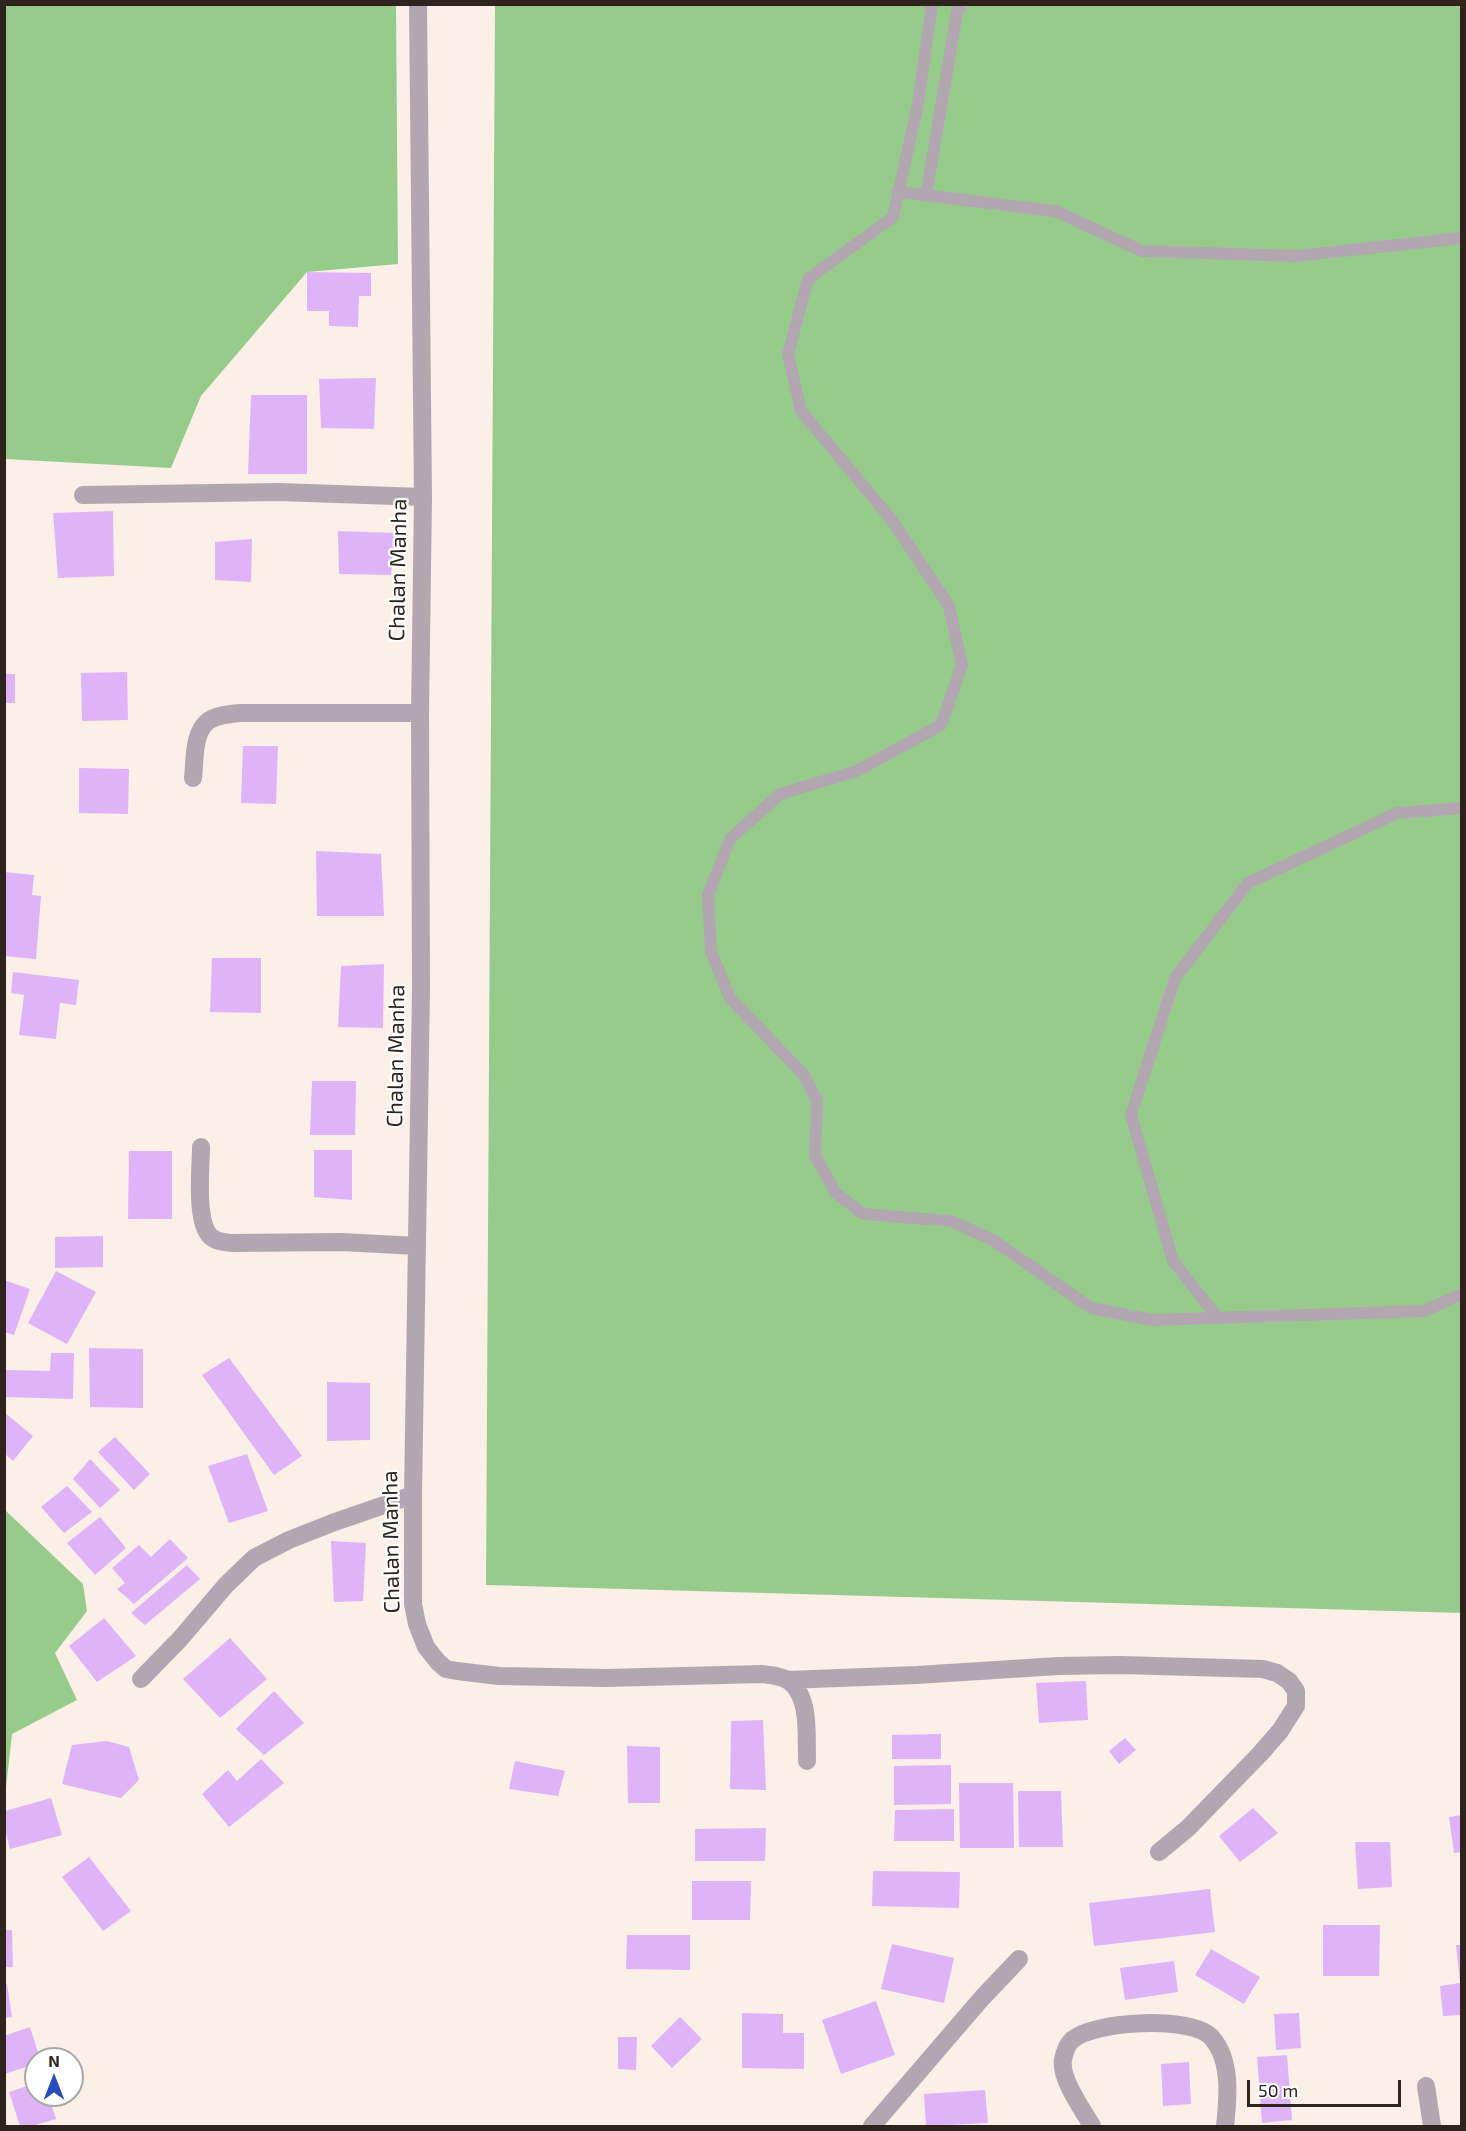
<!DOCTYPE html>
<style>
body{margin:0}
#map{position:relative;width:1466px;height:2131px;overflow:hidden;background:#fbefe8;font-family:"Exo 2",sans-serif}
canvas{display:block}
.frame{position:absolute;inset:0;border:6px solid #2e231d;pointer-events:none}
.north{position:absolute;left:24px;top:2047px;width:60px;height:60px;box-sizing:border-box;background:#fff;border:2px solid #aba7a5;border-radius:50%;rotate:0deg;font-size:16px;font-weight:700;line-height:24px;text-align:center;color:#2e231d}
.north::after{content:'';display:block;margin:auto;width:21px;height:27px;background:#294dbc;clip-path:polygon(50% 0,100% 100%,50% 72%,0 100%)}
.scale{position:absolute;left:1247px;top:2080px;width:154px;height:27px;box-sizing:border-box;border:3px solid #2e231d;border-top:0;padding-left:8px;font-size:18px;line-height:21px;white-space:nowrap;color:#2e231d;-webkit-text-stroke:4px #fff;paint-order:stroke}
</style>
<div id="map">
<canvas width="1466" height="2131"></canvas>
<div class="frame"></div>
<div class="north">N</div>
<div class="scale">50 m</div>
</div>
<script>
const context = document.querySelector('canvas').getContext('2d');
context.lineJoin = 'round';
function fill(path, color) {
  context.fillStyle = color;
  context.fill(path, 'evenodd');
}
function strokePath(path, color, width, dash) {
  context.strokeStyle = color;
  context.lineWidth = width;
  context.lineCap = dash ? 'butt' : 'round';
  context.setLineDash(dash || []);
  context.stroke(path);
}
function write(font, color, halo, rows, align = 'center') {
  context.font = font + ' "Exo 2",sans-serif';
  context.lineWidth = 4.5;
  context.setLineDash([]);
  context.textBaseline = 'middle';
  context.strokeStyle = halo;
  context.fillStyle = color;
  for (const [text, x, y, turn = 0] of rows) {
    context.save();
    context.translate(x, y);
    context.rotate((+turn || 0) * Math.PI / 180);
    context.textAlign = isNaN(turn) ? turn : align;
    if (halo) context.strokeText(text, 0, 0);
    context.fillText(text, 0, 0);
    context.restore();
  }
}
fill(new Path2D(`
 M4 5H396L398 264 307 272 201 396 171 468 5 459Z
 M495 5H1461V1613L486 1585Z
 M5 1510 83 1584 87 1611 55 1653 77 1700 12 1734 5 1797Z`), '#97cb8b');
fill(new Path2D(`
 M307 272 371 273V296H359L358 327 329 326V311H307Z
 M376 378 374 429 321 428 319 379Z
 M251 395H307V474H248Z
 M113 511 114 576 58 578 53 513Z
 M338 531 396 533 391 575 339 574Z
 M252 539 251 582 215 580V542Z
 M127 672 128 720 82 721 81 673Z
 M4 674H15V703H4Z
 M243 746H278L276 804 241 803Z
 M79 768 129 769 128 814 79 813Z
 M316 851 381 854 384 916H317Z
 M4 872 34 875 32 895 41 896 36 959 4 956Z
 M212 958H261V1013L210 1012Z
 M384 964 383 1028 338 1027 341 966Z
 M13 972 79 980 76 1005 60 1003 56 1039 19 1035 24 995 11 993Z
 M312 1081H356L355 1135H310Z
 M314 1150H352V1200L314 1197Z
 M129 1151H172V1219H128Z
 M103 1236V1267L55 1268V1237Z
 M56 1271 96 1292 67 1344 28 1323Z
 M4 1280 30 1289 14 1335 4 1332Z
 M89 1348 143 1349V1408L90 1407Z
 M51 1353H74L73 1399 4 1397V1370L50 1371Z
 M229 1358 302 1456 274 1475 202 1375Z
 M327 1382 370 1383V1440L327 1441Z
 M5 1413 33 1436 13 1461 5 1454Z
 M115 1437 150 1474 134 1490 98 1452Z
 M247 1454 268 1511 229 1523 208 1466Z
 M90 1459 120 1490 100 1508 73 1479Z
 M67 1486 92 1512 64 1533 41 1507Z
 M100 1517 126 1548 95 1575 67 1543Z
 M170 1539 188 1558 134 1604 117 1589 125 1583 112 1568 139 1545 151 1557Z
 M331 1541 366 1543 363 1601 334 1602Z
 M187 1565 200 1579 145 1625 131 1613Z
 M104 1618 136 1656 97 1682 69 1646Z
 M230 1638 267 1679 220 1718 183 1679Z
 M1086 1681 1088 1720 1039 1723 1036 1683Z
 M274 1691 304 1723 264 1755 236 1729Z
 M763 1720 766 1790 730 1789 731 1721Z
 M941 1734V1759H892V1735Z
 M1125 1738 1136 1750 1119 1764 1109 1751Z
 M107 1741 129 1747 139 1780 121 1798 62 1784 72 1745Z
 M627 1746 660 1747V1803H628Z
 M261 1759 284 1783 229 1827 202 1794 228 1770 237 1781Z
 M515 1761 565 1771 558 1796 509 1789Z
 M951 1765V1804L894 1805V1766Z
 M959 1783H1013L1014 1848H960Z
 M1018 1791H1061L1063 1847H1019Z
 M51 1798 62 1835 10 1849 5 1830V1811Z
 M1253 1808 1278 1833 1240 1862 1219 1836Z
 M954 1809V1841H894L895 1810Z
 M1462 1815V1852L1454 1853 1449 1817Z
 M766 1828 765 1861H695V1829Z
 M1355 1842H1390L1392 1887 1358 1889Z
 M89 1857 131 1911 103 1931 62 1877Z
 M873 1871 960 1872 959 1908 872 1906Z
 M692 1881H751L750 1920H692Z
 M1210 1889 1215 1932 1094 1946 1089 1903Z
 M1323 1925H1380L1379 1976H1323Z
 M4 1930H12L13 1967H4Z
 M627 1935H690V1970L626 1969Z
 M892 1944 954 1958 944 2003 881 1989Z
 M1456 1945H1462V2015L1443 2016 1440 1986 1460 1983Z
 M1211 1949 1260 1977 1244 2004 1195 1975Z
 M1174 1961 1178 1992 1125 2000 1120 1968Z
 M4 1984H7L12 2017 4 2018Z
 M876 2001 895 2055 841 2074 822 2020Z
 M742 2013 783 2014V2033H804V2069L742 2068Z
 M1299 2013 1301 2048 1276 2050 1274 2014Z
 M680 2017 702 2039 672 2068 651 2046Z
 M30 2027 40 2059H36V2064L4 2074V2036Z
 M618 2037H637L636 2070 618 2069Z
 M1287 2055 1292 2120 1262 2123 1257 2057Z
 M1189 2062 1191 2104 1163 2106 1161 2064Z
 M36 2083V2095H48L56 2119 32 2126H20L9 2092Z
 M985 2090 988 2123 926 2126 924 2094Z`), '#dfb3f7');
strokePath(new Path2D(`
 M932 4 918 104 893 217 808 279 788 354 801 411 891 519 949 606 962 665 941 725 857 771 780 794 730 839 708 895 711 951 730 998 804 1075 817 1101 815 1156 836 1193 863 1214 951 1221 993 1240 1091 1308 1152 1320 1424 1311 1462 1294
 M898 192 1055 211 1142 251 1296 256 1462 238
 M926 195 957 13 961 4
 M1218 1318 1173 1261 1131 1115 1175 978 1248 883 1397 813 1462 808`), '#b2a7b1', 12);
strokePath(new Path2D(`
 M418 4 423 497 420 713 421 988 413 1495V1604L417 1624 426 1647 438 1662 446 1669 457 1671 499 1676 606 1678 762 1674C771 1675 781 1676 789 1681 811 1697 806 1737 807 1761
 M83 495 279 492 423 497
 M193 778C195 761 193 734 207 722 215 715 230 714 240 713H420
 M201 1147C201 1168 195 1220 210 1236 216 1242 224 1242 232 1243L342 1242 417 1246
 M141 1679 180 1639 226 1585 254 1558 289 1540 332 1523 413 1495
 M787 1680 917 1675 1058 1666 1120 1665 1263 1669 1277 1673 1289 1681 1296 1691V1706L1280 1731 1260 1754 1188 1828 1159 1852
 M1426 2086 1432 2126
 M872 2126 982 1998 1019 1959
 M1092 2126C1083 2110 1060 2079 1063 2060 1064 2054 1067 2045 1072 2040 1093 2021 1193 2015 1212 2038 1232 2061 1228 2099 1225 2126`), '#b2a7b1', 18);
write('22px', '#2e231d', '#fff', [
 ["Chalan Manha",398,570,-89],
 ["Chalan Manha",396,1056,-89],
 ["Chalan Manha",391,1542,-91]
]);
</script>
